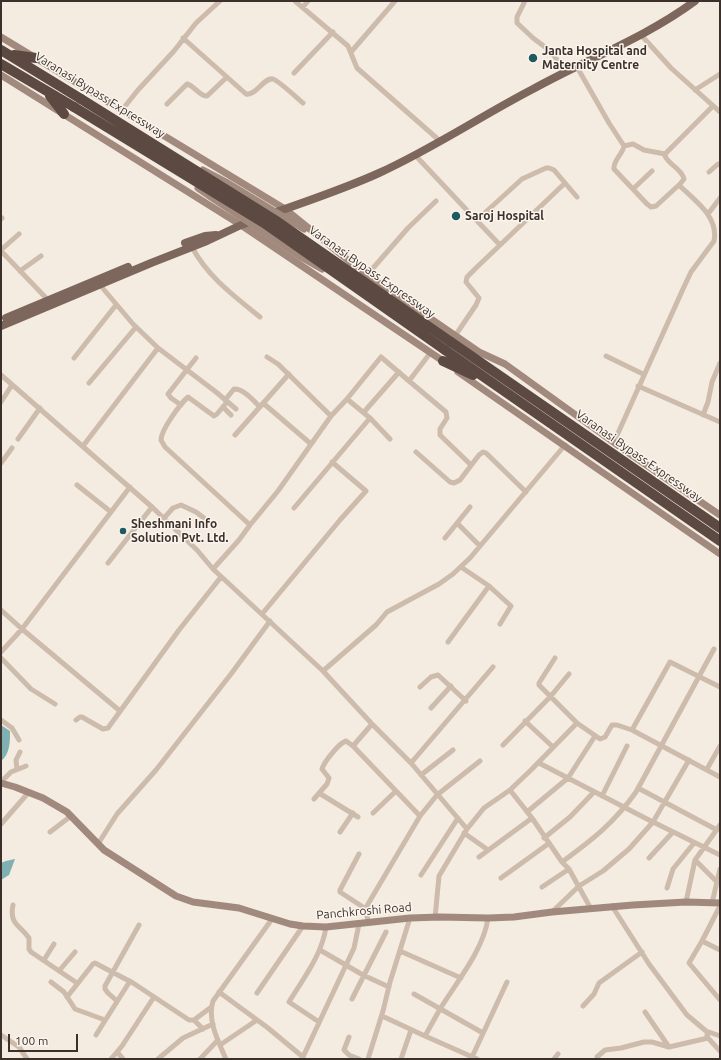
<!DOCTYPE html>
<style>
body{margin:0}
#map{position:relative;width:721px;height:1060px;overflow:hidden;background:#f4ebe1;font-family:Ubuntu,sans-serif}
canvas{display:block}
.frame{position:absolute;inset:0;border:2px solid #3b302b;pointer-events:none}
.scale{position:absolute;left:8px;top:1034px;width:70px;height:18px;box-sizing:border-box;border:2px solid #3b302b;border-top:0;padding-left:5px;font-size:12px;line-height:14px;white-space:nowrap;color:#3b302b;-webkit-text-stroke:3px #fbf5ee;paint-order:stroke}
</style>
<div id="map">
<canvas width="721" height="1060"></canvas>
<div class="frame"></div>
<div class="scale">100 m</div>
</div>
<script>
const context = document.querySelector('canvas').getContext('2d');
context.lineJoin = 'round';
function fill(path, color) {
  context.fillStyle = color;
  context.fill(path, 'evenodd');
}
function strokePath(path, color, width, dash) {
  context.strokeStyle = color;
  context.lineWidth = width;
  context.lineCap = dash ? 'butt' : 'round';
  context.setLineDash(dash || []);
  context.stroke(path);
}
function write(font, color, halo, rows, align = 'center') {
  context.font = font + ' Ubuntu,sans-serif';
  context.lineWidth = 3;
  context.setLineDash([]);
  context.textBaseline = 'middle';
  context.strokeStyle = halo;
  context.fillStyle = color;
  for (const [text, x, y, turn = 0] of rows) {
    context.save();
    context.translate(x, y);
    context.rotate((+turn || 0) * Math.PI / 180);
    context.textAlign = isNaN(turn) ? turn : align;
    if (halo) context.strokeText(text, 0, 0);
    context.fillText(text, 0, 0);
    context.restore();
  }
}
fill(new Path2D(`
 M1 725 10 731C10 742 10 754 1 761Z
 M15 859 9 875 1 880V863L6 861Z`), '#7fb0b2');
strokePath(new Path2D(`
 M295 1 348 46 357 68 440 141
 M525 1 517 17V23L533 38 549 50 567 72
 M303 7 308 1
 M641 35 671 68 720 112
 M183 38 246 94C256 96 264 77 273 79 279 81 297 98 303 103
 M351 52 395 1
 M577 67 609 123 624 146C623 154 613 160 614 169L647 204 651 207 656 206 680 184 684 179C682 169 669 165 665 156L666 153 713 106
 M294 73 333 32
 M695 90 720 74
 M167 104 187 84C195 86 199 96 207 96L227 77
 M122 110 138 90 174 51 196 23 220 1
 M624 146 633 144 644 150 665 154
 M415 155 462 205 500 245
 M709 172 718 164 720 165
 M633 189 652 171
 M708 214 720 198
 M1 219 2 218
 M477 220 522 179 546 168H549L554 170 577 197
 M192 247C207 276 234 296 260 317
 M1 250 19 234
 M1 251 48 300
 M20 271 41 256
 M367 275 408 228 436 201
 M455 336 476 305 479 298 466 282 467 277 476 268 565 183
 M158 348 216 392 236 409
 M606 356 643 374
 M267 357 278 364 331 416 347 399
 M74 358 116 305
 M1 375 152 507 197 550 213 569 323 671 372 724 353 746
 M409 381 446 412 447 418 440 429V435L471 465
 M89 383 136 327
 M638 386 720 422
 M225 400 234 389C244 389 253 400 260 407
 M1 402 12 385
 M227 402 217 414 214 416 188 397C180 404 161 430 161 440L165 447 177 458 250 525
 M263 403 311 444
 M181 405 171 398 168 394 196 358
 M223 407 231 415
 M364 412 399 372
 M703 415 708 402 712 382 720 363
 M235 435 289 374
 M18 439 40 408
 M390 439 370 418 347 399 381 357 409 381 431 352
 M614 442 683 289 691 272 714 241C719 216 694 200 679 185
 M83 446 158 348 133 324 100 285
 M416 452 450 482 454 483 460 480 479 455 483 452 486 453 526 492
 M1 463 12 448
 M77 485 111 512
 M294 508 370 418
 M164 518 173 508 181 505 196 512 204 518
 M457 523 480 546
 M445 538 470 507
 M108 563 152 507
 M461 567 489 586 511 606 500 624
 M213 569 239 540 250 525 278 491 331 416
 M1 610 22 629 120 711
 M262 614 340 520 366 491 332 462
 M448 642 489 586
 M1 652 22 629 130 487
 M1 658 31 689 55 704
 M555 658 539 683V685L577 723
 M323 671 376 625 387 612 439 584 453 574 470 558 565 445
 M420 687 431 677 438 675 466 701
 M431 708 451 686
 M1 720 12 728 19 740
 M76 720 80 717H82L103 729 108 728 179 630 221 577
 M525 721 553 747
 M372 724 411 763
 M632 730 670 662 720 687
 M503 745 550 697 569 674
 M539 763 645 818 720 855
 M17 769 16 760 20 752
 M707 769 720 746
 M421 775 453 750
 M1 782 11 772 26 766
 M638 788 717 830
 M510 790 532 818 562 862 569 869 542 887
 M319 793 358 817
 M602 796 627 746
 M314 799 327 784 329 778 322 769C324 762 339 743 346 741L353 746 420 816
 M527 812 568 778 595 736
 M373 813 396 791
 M1 824 29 792
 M467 829 484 808 510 790 531 770 577 723 600 739 605 737 612 725H617L632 730 720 777
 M50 832 71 816
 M340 832 353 813
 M464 833 488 850
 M544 838 570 817 594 792
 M98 844 117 814 156 770 231 674 270 621
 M359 854 340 890V892L366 909
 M479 857 532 818
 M649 858 673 832
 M695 860 717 882
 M562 862C592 840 614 823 636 792L714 649
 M569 869 591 909
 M421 875 458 818
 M501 878 548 844
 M667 888 673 869 694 843
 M686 902 695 860 720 825
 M712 903 720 869
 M13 905C9 924 20 925 29 938V949L31 952 77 983
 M612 906 649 964 687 1015 706 1031 720 1036
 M720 906 702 941 720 950
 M552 912 579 886 603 871 629 849 653 822 689 760
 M435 918 439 876 467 829 411 763 493 667
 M368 922 366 909 368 904 420 816 437 795 480 761
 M702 941 689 963 720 1000
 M320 950 363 975 389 987
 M400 951 461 978
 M44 960 54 944
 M59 971 75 952
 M51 982 64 992 75 1009 105 1020
 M219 992 268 1028 303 1057
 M257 993 303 926
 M414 994 483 1033
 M67 997 93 964 95 963 133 983 189 1020H194L210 1008
 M352 999 386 932
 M117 1001 108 993 105 989V986L139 925
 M583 1006 594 994 599 983 642 952
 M645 1012 669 1047
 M382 1016 425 1036
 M194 1020 203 1029
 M319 1022 289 1002C303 979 322 955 326 927
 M1 1035 19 1047 27 1059
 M96 1035 130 981
 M707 1035 708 1038 720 1051
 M349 1037 344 1050 349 1055 359 1059
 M220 1045 257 1020
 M117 1052 123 1059
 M472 1057 507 982
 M111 1059 122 1046 154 997
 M158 1059 183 1038 213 1024
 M200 1059 218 1040
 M226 1059C218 1041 207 1020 213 1001L272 919
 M302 1059 354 948 359 924
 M368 1059 383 1011 390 982 410 918
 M401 1059 411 1030
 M477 1059 425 1036C430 1027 435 1018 440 1009 456 983 484 949 488 918
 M554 1059 558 1054
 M597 1059V1057L605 1050 621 1048 644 1042H652L669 1047 708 1038`), '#cdbbac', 5);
strokePath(new Path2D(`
 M1 37 285 209 364 273 479 352 505 364 623 449 720 515
 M1 75 241 225 446 363
 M282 216 304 229
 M458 372 720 554
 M1 783 15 787 43 798 67 812 104 850 176 896 193 902 239 908 290 924 303 926 326 927 410 918 440 917 488 918 514 917 552 912 633 905 686 902 720 903`), '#a18a7d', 7);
strokePath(new Path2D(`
 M271 214C307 201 344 189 379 173 432 149 481 116 533 89 587 59 645 38 695 1
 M185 243 205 236 216 235
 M6 318 128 267
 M1 326 151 263 207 241 241 225 255 220`), '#7d675c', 8);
strokePath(new Path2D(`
 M1 50 81 99
 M14 55 36 58
 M1 64 74 107
 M50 96 64 114
 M451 342 720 528
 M445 350 720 541
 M443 361 473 375`), '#5c4a42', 10);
strokePath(new Path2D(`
 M203 170 226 182 282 216
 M198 188 211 197 301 257 322 269`), '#a18a7d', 7);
strokePath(new Path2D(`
 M81 99 278 222 451 342
 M74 107 264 223 445 350`), '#5c4a42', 10);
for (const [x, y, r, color] of [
 [533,58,5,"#1f5a5e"],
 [456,216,5,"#1f5a5e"],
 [123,531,4,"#1f5a5e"]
]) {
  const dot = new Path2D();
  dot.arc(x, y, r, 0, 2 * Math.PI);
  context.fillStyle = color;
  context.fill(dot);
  strokePath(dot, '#fbf5ee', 1.5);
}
write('bold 12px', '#3b302b', '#fbf5ee', [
 ["Janta Hospital and",542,51],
 ["Maternity Centre",542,65],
 ["Saroj Hospital",465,216],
 ["Sheshmani Info",131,524],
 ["Solution Pvt. Ltd.",131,538]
], 'left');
write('12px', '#3b302b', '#fbf5ee', [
 ["Varanasi Bypass Expressway",100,95,32],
 ["Varanasi Bypass Expressway",372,272,35],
 ["Varanasi Bypass Expressway",639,456,35],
 ["Panchkroshi Road",364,911,-5]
]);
</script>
